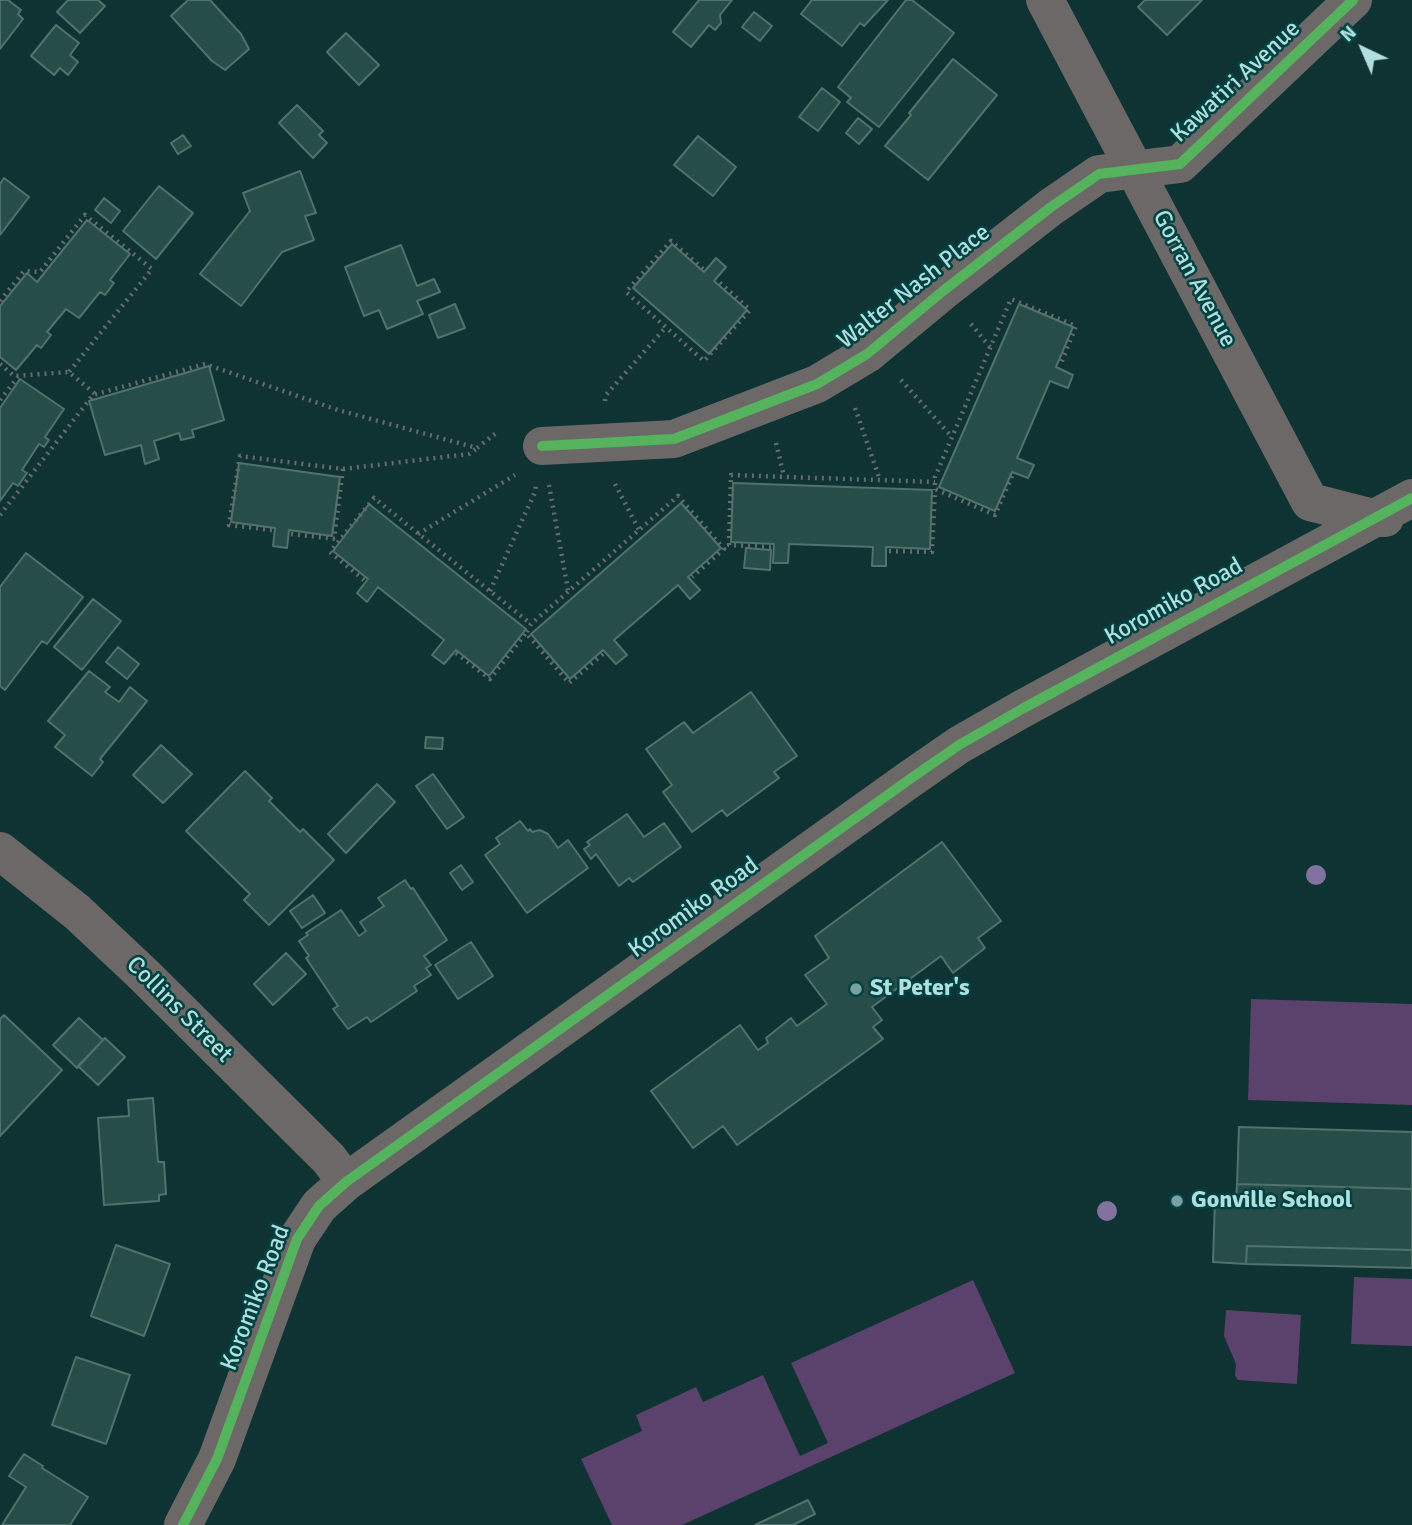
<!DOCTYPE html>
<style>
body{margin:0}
#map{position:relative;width:1412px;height:1525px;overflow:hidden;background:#0f3232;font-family:Signika,sans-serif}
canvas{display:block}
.north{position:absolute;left:1328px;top:14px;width:70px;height:70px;-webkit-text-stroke:5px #004141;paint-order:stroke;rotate:316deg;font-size:19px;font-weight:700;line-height:28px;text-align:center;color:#b0dfde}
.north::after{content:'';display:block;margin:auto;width:24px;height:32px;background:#b0dfde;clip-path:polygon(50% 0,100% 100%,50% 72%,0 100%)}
</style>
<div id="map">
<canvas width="1412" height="1525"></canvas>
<div class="north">N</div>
</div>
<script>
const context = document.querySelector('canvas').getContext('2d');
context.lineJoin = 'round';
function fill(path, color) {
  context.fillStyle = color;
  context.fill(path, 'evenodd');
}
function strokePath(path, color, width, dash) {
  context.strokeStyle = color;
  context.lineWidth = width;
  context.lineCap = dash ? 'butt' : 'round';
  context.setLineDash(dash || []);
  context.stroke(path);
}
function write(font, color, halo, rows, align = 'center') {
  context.font = font + ' Signika,sans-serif';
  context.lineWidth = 5;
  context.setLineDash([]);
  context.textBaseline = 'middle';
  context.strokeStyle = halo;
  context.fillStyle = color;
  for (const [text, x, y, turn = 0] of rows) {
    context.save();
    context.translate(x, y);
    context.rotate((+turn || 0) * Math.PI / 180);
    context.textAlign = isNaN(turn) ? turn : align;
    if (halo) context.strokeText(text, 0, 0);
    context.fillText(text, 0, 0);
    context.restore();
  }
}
fill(new Path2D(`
 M1251 999 1412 1004V1105L1248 1100Z
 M1354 1277 1412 1279V1346L1351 1344Z
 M973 1280 1015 1373 682 1525H612L581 1459 642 1431 636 1415 696 1387 703 1402 763 1375 800 1456 828 1443 791 1363Z
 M1226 1310 1301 1315 1297 1384 1238 1380 1235 1376 1236 1364 1224 1336Z`), '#5a426d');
const building = new Path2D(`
 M0 0H8L21 10 18 14 23 19 0 49Z
 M68 0H98L105 6 80 33 57 12Z
 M188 0H210L241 34 249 49 225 70 212 61 171 16Z
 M699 0H732L720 15 721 23 715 30 709 25 691 47 673 32Z
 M812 0H888L864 26 860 23 842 46 801 14Z
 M906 0H912L954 33 879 127 847 102 851 98 838 87Z
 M1145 0H1202L1167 35 1138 7Z
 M754 12 772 26 760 41 742 27Z
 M56 25 79 43 70 55 78 62 68 75 60 68 54 75 31 56Z
 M346 33 379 65 359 85 327 52Z
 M953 59 997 95 928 180 885 146 911 115 909 113Z
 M822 88 840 102 818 131 799 117Z
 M297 105 323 131 319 135 327 143 313 158 279 123Z
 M858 118 872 129 859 144 846 133Z
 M183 135 191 146 178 154 171 143Z
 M698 136 736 167 713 196 674 165Z
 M300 171 316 213 305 216 314 240 282 252 241 306 200 274 250 211 243 193Z
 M4 178 29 197 0 235V184Z
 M159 186 193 213 156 259 123 231Z
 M104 198 120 211 111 223 95 210Z
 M87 220 130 254 110 280 114 283 105 295 100 292 79 318 66 309 47 332 51 335 41 348 37 345 16 370 0 357V306L27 273 37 282Z
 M672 244 704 272 716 258 726 267 714 281 747 310 709 354 633 288Z
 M401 245 417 286 434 279 440 292 417 301 423 314 387 329 379 310 364 316 345 267Z
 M455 304 465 328 438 338 429 315Z
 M1019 304 1073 327 1056 367 1073 375 1068 388 1050 381 1017 458 1034 465 1028 478 1012 472 995 511 939 487Z
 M209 366 224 420 192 430 194 437 181 440 179 433 154 441 159 459 145 464 141 445 105 455 89 401Z
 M20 379 64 409 45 437 49 440 44 447 39 444 22 470 27 473 18 486 13 483 0 501V408Z
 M239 463 340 477 332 536 289 530 287 548 273 546 275 528 231 522Z
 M733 483 932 490 930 549 886 547V566H872L873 547 789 544 788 563H773L774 544 731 542Z
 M681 503 721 548 688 577 700 590 690 599 678 585 614 640 627 655 616 664 603 650 570 679 531 634Z
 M369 504 526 629 489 676 456 650 444 664 432 655 444 640 378 587 367 602 357 593 368 579 333 551Z
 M746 548 771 550 770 570 744 568Z
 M26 553 83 597 47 644 42 641 5 690 0 686V587Z
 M93 599 121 621 82 670 54 647Z
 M118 647 139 664 127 679 106 662Z
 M89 671 110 687 105 692 119 702 130 687 147 701 100 759 103 762 92 776 55 747 65 735 48 721Z
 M751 692 797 756 774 772 779 778 727 816 722 810 692 832 663 792 672 785 646 749 684 722 693 733Z
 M426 737 443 738 442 749 425 748Z
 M161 745 192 774 163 803 133 775Z
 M245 771 272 798 269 801 300 832 303 829 334 860 269 925 244 900 250 894 186 831Z
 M433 774 464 817 447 829 416 786Z
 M377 784 395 802 346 853 328 834Z
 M627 814 644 837 664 823 681 847 633 882 629 878 619 886 596 854 591 859 584 849 590 845 587 842Z
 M520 821 528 831 530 829 532 832 540 830 548 834 558 848 568 840 588 868 527 913 485 855 500 844 496 838Z
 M942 842 1001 921 978 938 985 948 953 973 941 956 872 1007 882 1020 873 1027 883 1039 737 1145 723 1126 693 1148 651 1091 740 1025 758 1050 768 1043 766 1038 791 1018 797 1026 827 1004 805 975 829 958 815 936Z
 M461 865 473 882 462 890 450 873Z
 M405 880 411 889 413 888 447 940 424 956 431 965 426 968 431 975 414 986 417 991 371 1022 367 1017 348 1029 333 1009 338 1006 306 958 309 956 299 941 308 935 306 933 341 910 359 936 366 931 360 922 384 906 378 898Z
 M313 895 325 913 302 928 290 911Z
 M471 942 493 976 458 999 435 965Z
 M286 953 306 974 273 1005 254 984Z
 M4 1015 62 1070 0 1136V1019Z
 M79 1018 103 1040 77 1068 53 1045Z
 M105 1038 125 1057 98 1085 78 1066Z
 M153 1098 158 1162H164L166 1194 159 1195V1201L104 1205 98 1118 129 1116 128 1100Z
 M1239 1127 1412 1132V1189L1237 1184Z
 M1237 1184 1412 1189V1250L1247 1246 1246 1264 1213 1262 1215 1198 1236 1199Z
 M116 1245 170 1264 144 1336 91 1316Z
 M1247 1246 1412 1250V1268L1246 1264Z
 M76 1357 130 1375 106 1444 52 1425Z
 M24 1454 43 1466 42 1468 88 1497 70 1525H2L26 1487 9 1476Z
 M808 1500 815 1514 793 1525H755Z`);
fill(building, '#274d49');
strokePath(building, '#50726d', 2);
strokePath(new Path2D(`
 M703 269 671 241 626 292 704 361 750 310 719 282
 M0 301 24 271 40 272 85 215 152 269 69 372
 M971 324 990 347
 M0 364 14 376 69 372 95 394
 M901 380 952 437
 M0 400 18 377
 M605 401 606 395 665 328
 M855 408 880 480
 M776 443 784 476
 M343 469 469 454 477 448
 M1012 476 995 515 935 489V477L1011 299 1076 326 1060 366
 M615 484 639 530
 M549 485 568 590
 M0 515 93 395 205 364 338 410 477 448 496 433
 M272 530 229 525 240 456 343 469 334 539
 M291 534 336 539
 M418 534 515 475
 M771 547 729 545 731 475 935 482
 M889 551 932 552 935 489
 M364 580 330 552 374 498 531 624
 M490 591 535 492 536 485
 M456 653 490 679 526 633
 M603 654 569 683 526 633 531 624 678 496 724 549 692 577`), '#666c6d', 4.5, [2, 5]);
strokePath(new Path2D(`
 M1045 0 1310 502 1373 518H1385
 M542 446 674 439 817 384 867 354 943 291 1051 207 1099 174 1180 164 1353 0
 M0 851 77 912 144 975 329 1159 346 1182
 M183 1525 217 1459 297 1239 319 1206 346 1182 910 779 959 745 1022 709 1412 498`), '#6c6868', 38);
strokePath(new Path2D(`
 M542 446 674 439 817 384 867 354 943 291 1051 207 1099 174 1180 164 1353 0
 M183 1525 217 1459 297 1239 319 1206 346 1182 910 779 959 745 1022 709 1412 498`), '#56b35d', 10);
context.fillStyle = '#81729f';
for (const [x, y] of [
 [1316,875],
 [1107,1211]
]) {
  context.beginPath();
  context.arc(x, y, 10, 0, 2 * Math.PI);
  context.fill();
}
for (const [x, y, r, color] of [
 [856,989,7,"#78a2a2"],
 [1177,1201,7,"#78a2a2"]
]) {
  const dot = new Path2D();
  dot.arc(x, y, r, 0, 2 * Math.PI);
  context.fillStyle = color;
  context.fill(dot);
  strokePath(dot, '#004141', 2.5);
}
write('24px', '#b0dfde', '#004141', [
 ["Kawatiri Avenue",1236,82,-43],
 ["Gorran Avenue",1194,279,62],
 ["Walter Nash Place",914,287,-38],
 ["Koromiko Road",1174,602,-29],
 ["Koromiko Road",694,908,-36],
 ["Collins Street",179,1010,45],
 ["Koromiko Road",256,1298,-69]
]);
write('bold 24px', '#b0dfde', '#004141', [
 ["St Peter's",870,989],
 ["Gonville School",1191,1201]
], 'left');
</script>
